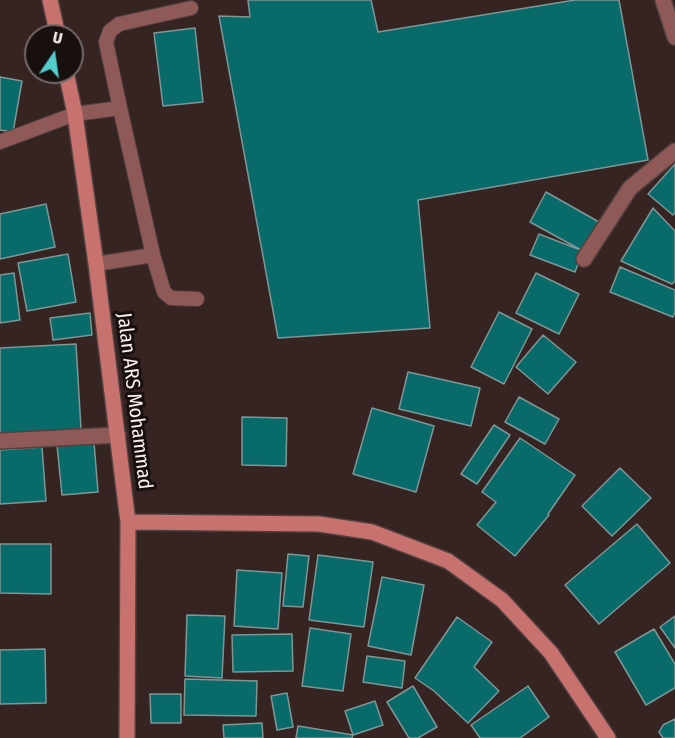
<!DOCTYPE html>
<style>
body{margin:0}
#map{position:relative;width:675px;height:738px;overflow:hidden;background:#362423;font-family:"Fira Sans Condensed",sans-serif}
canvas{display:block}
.north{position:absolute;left:24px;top:24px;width:60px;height:60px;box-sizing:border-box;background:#18100f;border:2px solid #736968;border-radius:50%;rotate:13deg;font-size:16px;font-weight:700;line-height:24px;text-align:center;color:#fcefee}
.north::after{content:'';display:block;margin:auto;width:21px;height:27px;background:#52cdcc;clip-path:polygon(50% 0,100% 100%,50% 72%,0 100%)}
</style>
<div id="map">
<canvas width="675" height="738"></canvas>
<div class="north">U</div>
</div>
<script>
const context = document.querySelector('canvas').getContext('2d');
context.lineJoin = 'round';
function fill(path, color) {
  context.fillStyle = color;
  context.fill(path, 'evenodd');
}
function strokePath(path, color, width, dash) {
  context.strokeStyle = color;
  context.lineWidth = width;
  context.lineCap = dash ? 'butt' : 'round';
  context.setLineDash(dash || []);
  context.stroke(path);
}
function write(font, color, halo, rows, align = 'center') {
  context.font = font + ' "Fira Sans Condensed",sans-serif';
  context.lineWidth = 6;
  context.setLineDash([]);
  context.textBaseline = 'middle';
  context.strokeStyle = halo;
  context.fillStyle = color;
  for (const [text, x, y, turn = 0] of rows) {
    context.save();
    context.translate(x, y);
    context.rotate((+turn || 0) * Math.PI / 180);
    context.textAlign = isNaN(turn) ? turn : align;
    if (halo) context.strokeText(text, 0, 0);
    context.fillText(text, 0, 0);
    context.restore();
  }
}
const building = new Path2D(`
 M248 0H371L378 32 575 0H619L648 160 418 200 430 328 278 338 219 16 250 17Z
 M195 28 203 102 163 106 154 33Z
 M0 77 22 81 13 132 0 130Z
 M675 164V213L673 215 648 194Z
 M546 192 599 222 583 251 530 222Z
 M46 204 55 247 0 259V214Z
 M653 208 675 231V281L672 284 621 261Z
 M539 234 583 251 575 272 530 255Z
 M68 254 76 302 27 311 18 263Z
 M620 267 675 290V312L673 317 610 292Z
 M14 273 20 320 0 323V275Z
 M536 273 579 294 559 334 516 313Z
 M499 312 532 329 504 384 471 367Z
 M90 313 92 335 53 340 50 318Z
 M543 335 576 362 548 394 516 367Z
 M76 344 81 429 0 434V348Z
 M408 372 480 388 471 426 399 409Z
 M519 397 559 419 545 444 505 422Z
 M372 408 434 426 416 492 353 474Z
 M242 417 287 418 286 466 242 465Z
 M494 425 510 435 477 484 461 474Z
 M520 438 575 475 548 514 549 515 515 556 477 525 496 502 482 492Z
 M94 442 98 492 62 495 57 445Z
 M42 447 46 501 0 504V450Z
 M620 468 651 498 612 536 582 506Z
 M637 524 670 563 599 624 565 585Z
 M0 544H51V594L0 593Z
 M288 554 309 556 303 607 283 606Z
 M318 555 373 562 364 627 309 620Z
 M237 570 282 573 278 629 234 626Z
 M382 577 424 585 411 655 368 646Z
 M187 615 225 616 222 678 185 676Z
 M675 616V648L660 627Z
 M457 617 492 642 474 667 499 691 468 723 434 691 415 678Z
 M310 628 351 634 343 691 302 686Z
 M654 629 675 664V688L646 705 615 652Z
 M292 634 293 671 233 672 232 635Z
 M45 649 46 703 0 704V650Z
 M367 656 405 661 402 688 363 682Z
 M185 679 257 681 256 716 184 715Z
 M413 686 437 727 418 738H409L387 702Z
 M528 686 549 717 520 738H480L471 725Z
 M287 693 293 727 277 730 271 696Z
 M150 694H181V723H151Z
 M375 701 383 725 353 735 345 711Z
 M675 719V738H663L659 732 663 725Z
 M262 723 263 738H224L223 725Z
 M298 726 353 735 352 738H296Z`);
fill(building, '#096a6a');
strokePath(building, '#7e9796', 1.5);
const lane = new Path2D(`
 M120 108 153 255 164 292 171 298 197 299
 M0 142 75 114 120 108 106 42 110 31 119 24 191 8
 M96 264 153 255`);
const street = new Path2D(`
 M663 0 675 37
 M584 259 630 188 675 151
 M0 441 118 435`);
const secondary = new Path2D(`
 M50 0 58 36
 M66 72 75 114 96 264 128 522 127 738
 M128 522 319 524 372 532 448 561 502 600 551 653 608 738`);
strokePath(lane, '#52403f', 16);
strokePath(street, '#52403f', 18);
strokePath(secondary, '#52403f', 18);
strokePath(lane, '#8e5956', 14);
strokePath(street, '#8e5956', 15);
strokePath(secondary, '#c7726e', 15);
write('20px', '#fcefee', '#18100f', [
 ["Jalan ARS Mohammad",134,401,83]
]);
</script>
